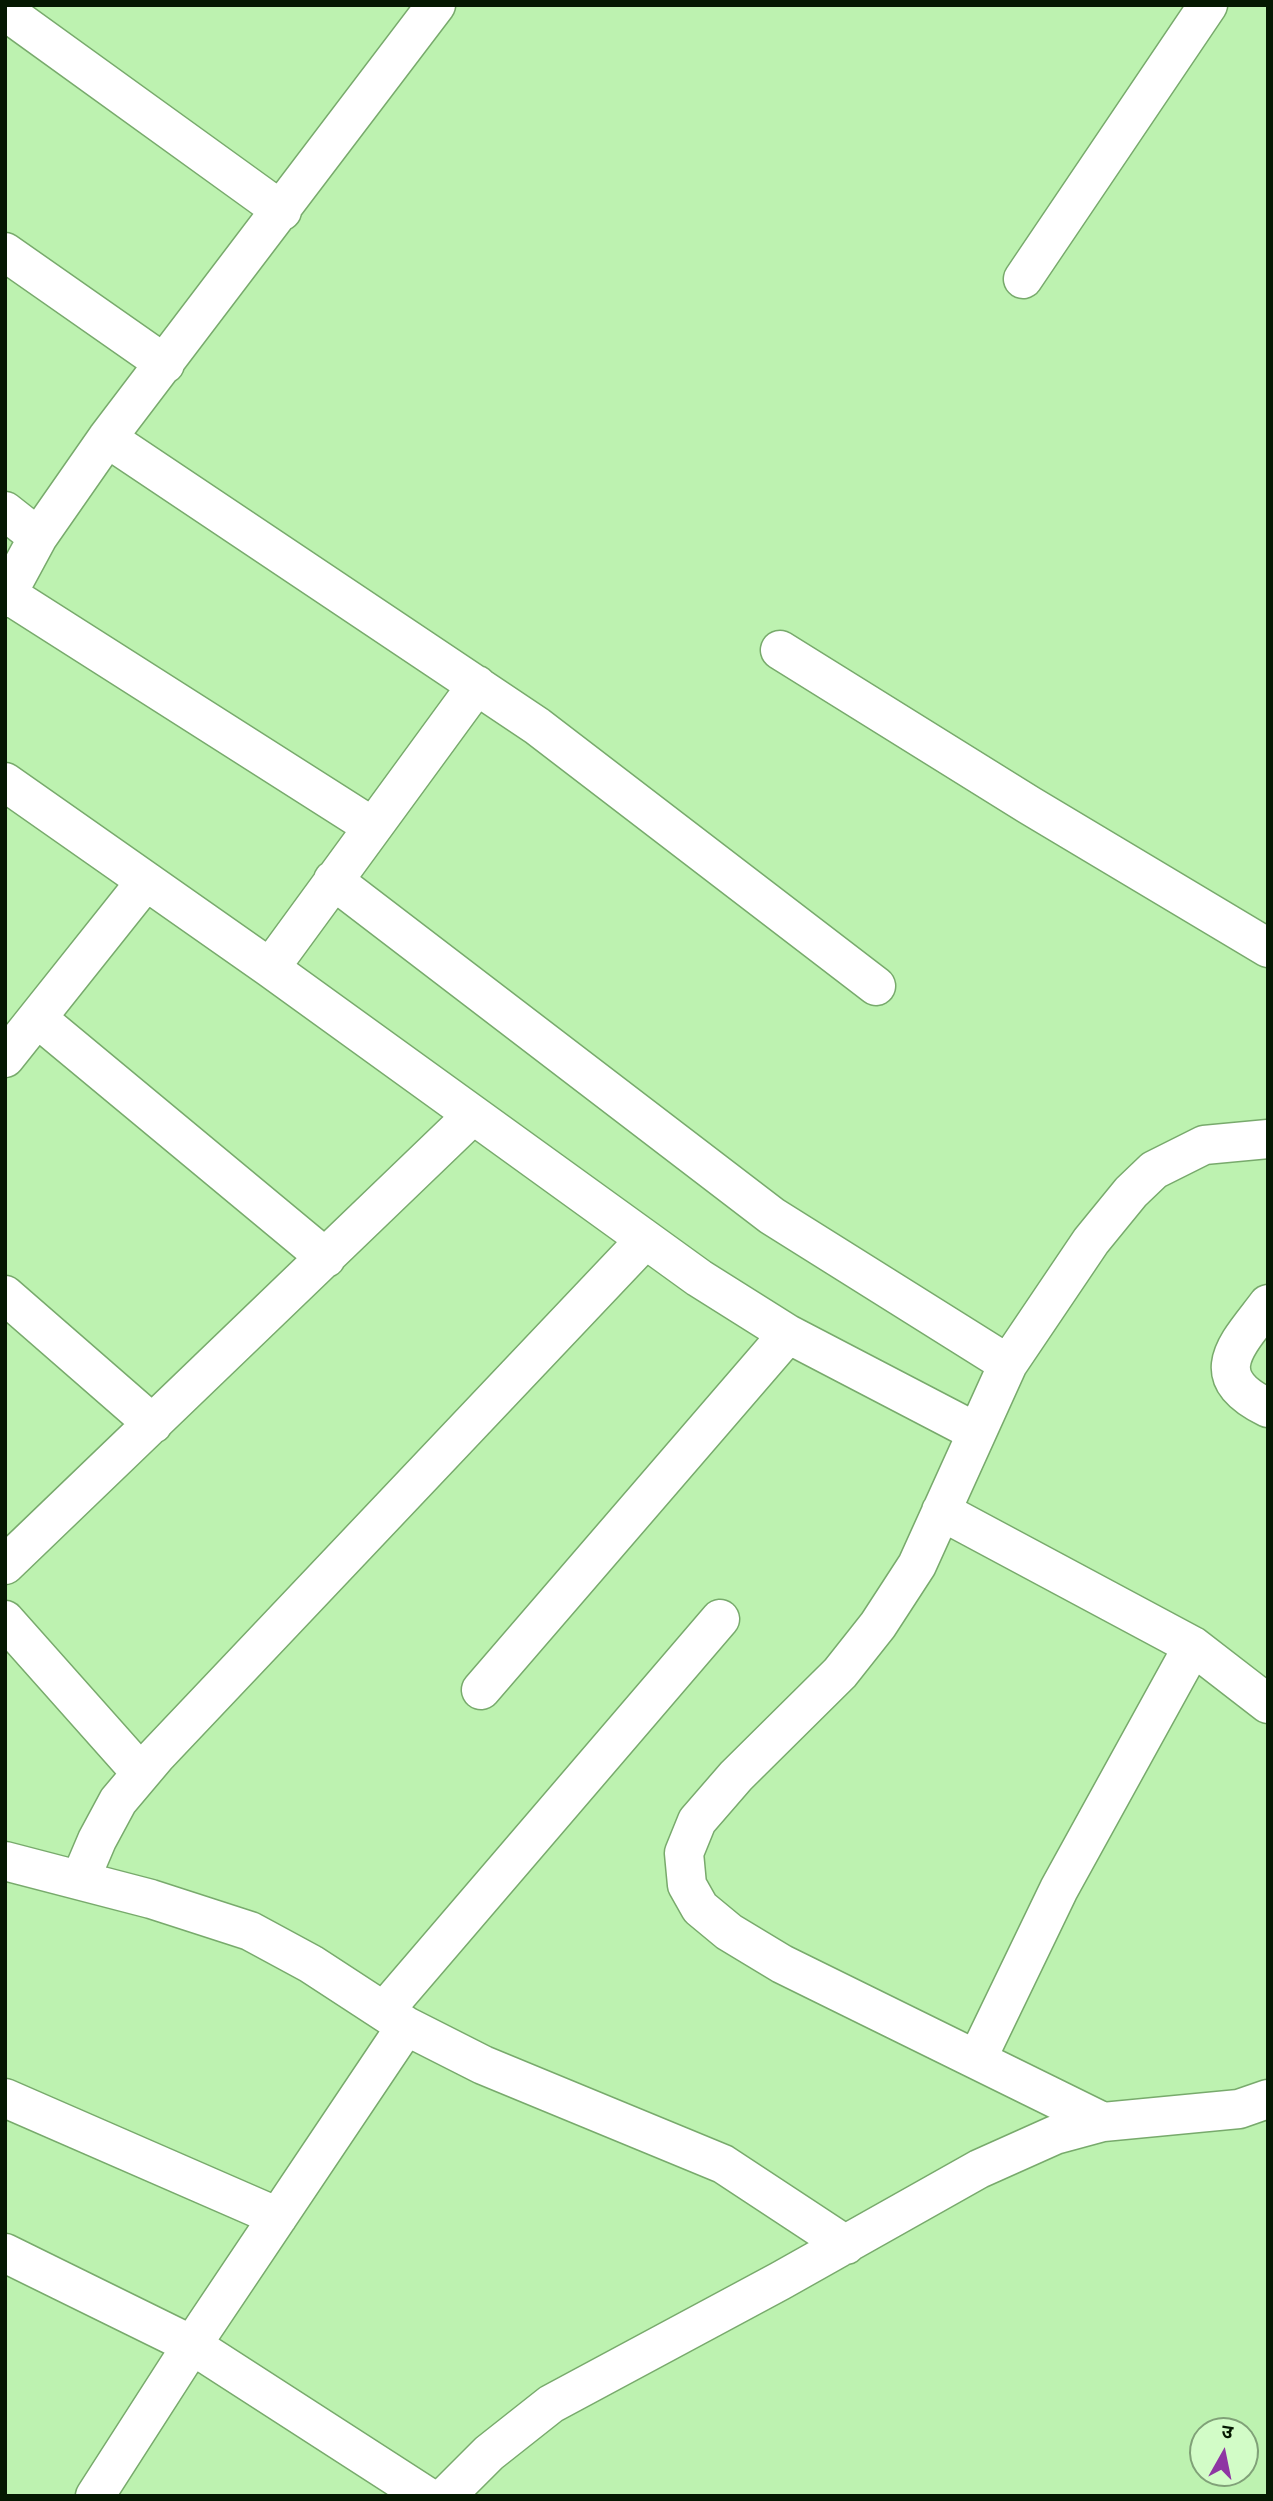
<!DOCTYPE html>
<meta charset="utf-8">
<style>
body{margin:0}
#map{position:relative;width:1273px;height:2501px;overflow:hidden;background:#bdf2b0;font-family:"Source Sans 3","Noto Sans Devanagari",sans-serif}
canvas{display:block}
.frame{position:absolute;inset:0;border:7px solid #051802;pointer-events:none}
.north{position:absolute;left:1189px;top:2417px;width:70px;height:70px;box-sizing:border-box;background:#d2fcc7;border:2px solid #80a178;border-radius:50%;rotate:9deg;font-size:19px;font-weight:700;line-height:28px;text-align:center;color:#051802}
.north::after{content:'';display:block;margin:auto;width:24px;height:32px;background:#8e36a3;clip-path:polygon(50% 0,100% 100%,50% 72%,0 100%)}
</style>
<div id="map">
<canvas width="1273" height="2501"></canvas>
<div class="frame"></div>
<div class="north">उ</div>
</div>
<script>
const context = document.querySelector('canvas').getContext('2d');
context.lineJoin = 'round';
function strokePath(path, color, width, dash) {
  context.strokeStyle = color;
  context.lineWidth = width;
  context.lineCap = dash ? 'butt' : 'round';
  context.setLineDash(dash || []);
  context.stroke(path);
}
const minor = new Path2D(`
 M5 11 282 211
 M5 252 165 364
 M1023 279 1208 5
 M107 438 537 726 876 986
 M5 511 38 537
 M7 594 373 827
 M5 598 38 537 107 438 436 5
 M780 650 1029 805 1268 948
 M5 782 270 968 699 1278 788 1334 976 1432
 M333 880 772 1216 1008 1364
 M270 968 477 685
 M37 1018 326 1258
 M5 1058 146 881
 M5 1295 153 1424
 M1268 1304C1238 1344 1202 1376 1268 1408
 M941 1511 1193 1646 1268 1704
 M5 1565 473 1115
 M5 1620 141 1773
 M481 1690 788 1334
 M5 1861 151 1899 250 1931 311 1964 406 2026 483 2065 723 2164 846 2245
 M80 1880 97 1840 118 1801 156 1756 645 1240
 M384 2011 720 1619
 M977 2059 1059 1889 1193 1646
 M5 2098 278 2217
 M1103 2122 782 1964 729 1932 700 1908 687 1885 684 1853 697 1821 736 1776 840 1673 878 1625 917 1565 1008 1364 1091 1241 1131 1192 1154 1170 1204 1145 1268 1139
 M5 2253 192 2345 426 2496
 M95 2496 192 2345 406 2026
 M446 2496 489 2453 551 2404 780 2281 979 2169 1055 2135 1103 2122 1239 2109 1268 2099`);
strokePath(minor, '#78aa6c', 41);
strokePath(minor, '#fff', 38);
</script>
